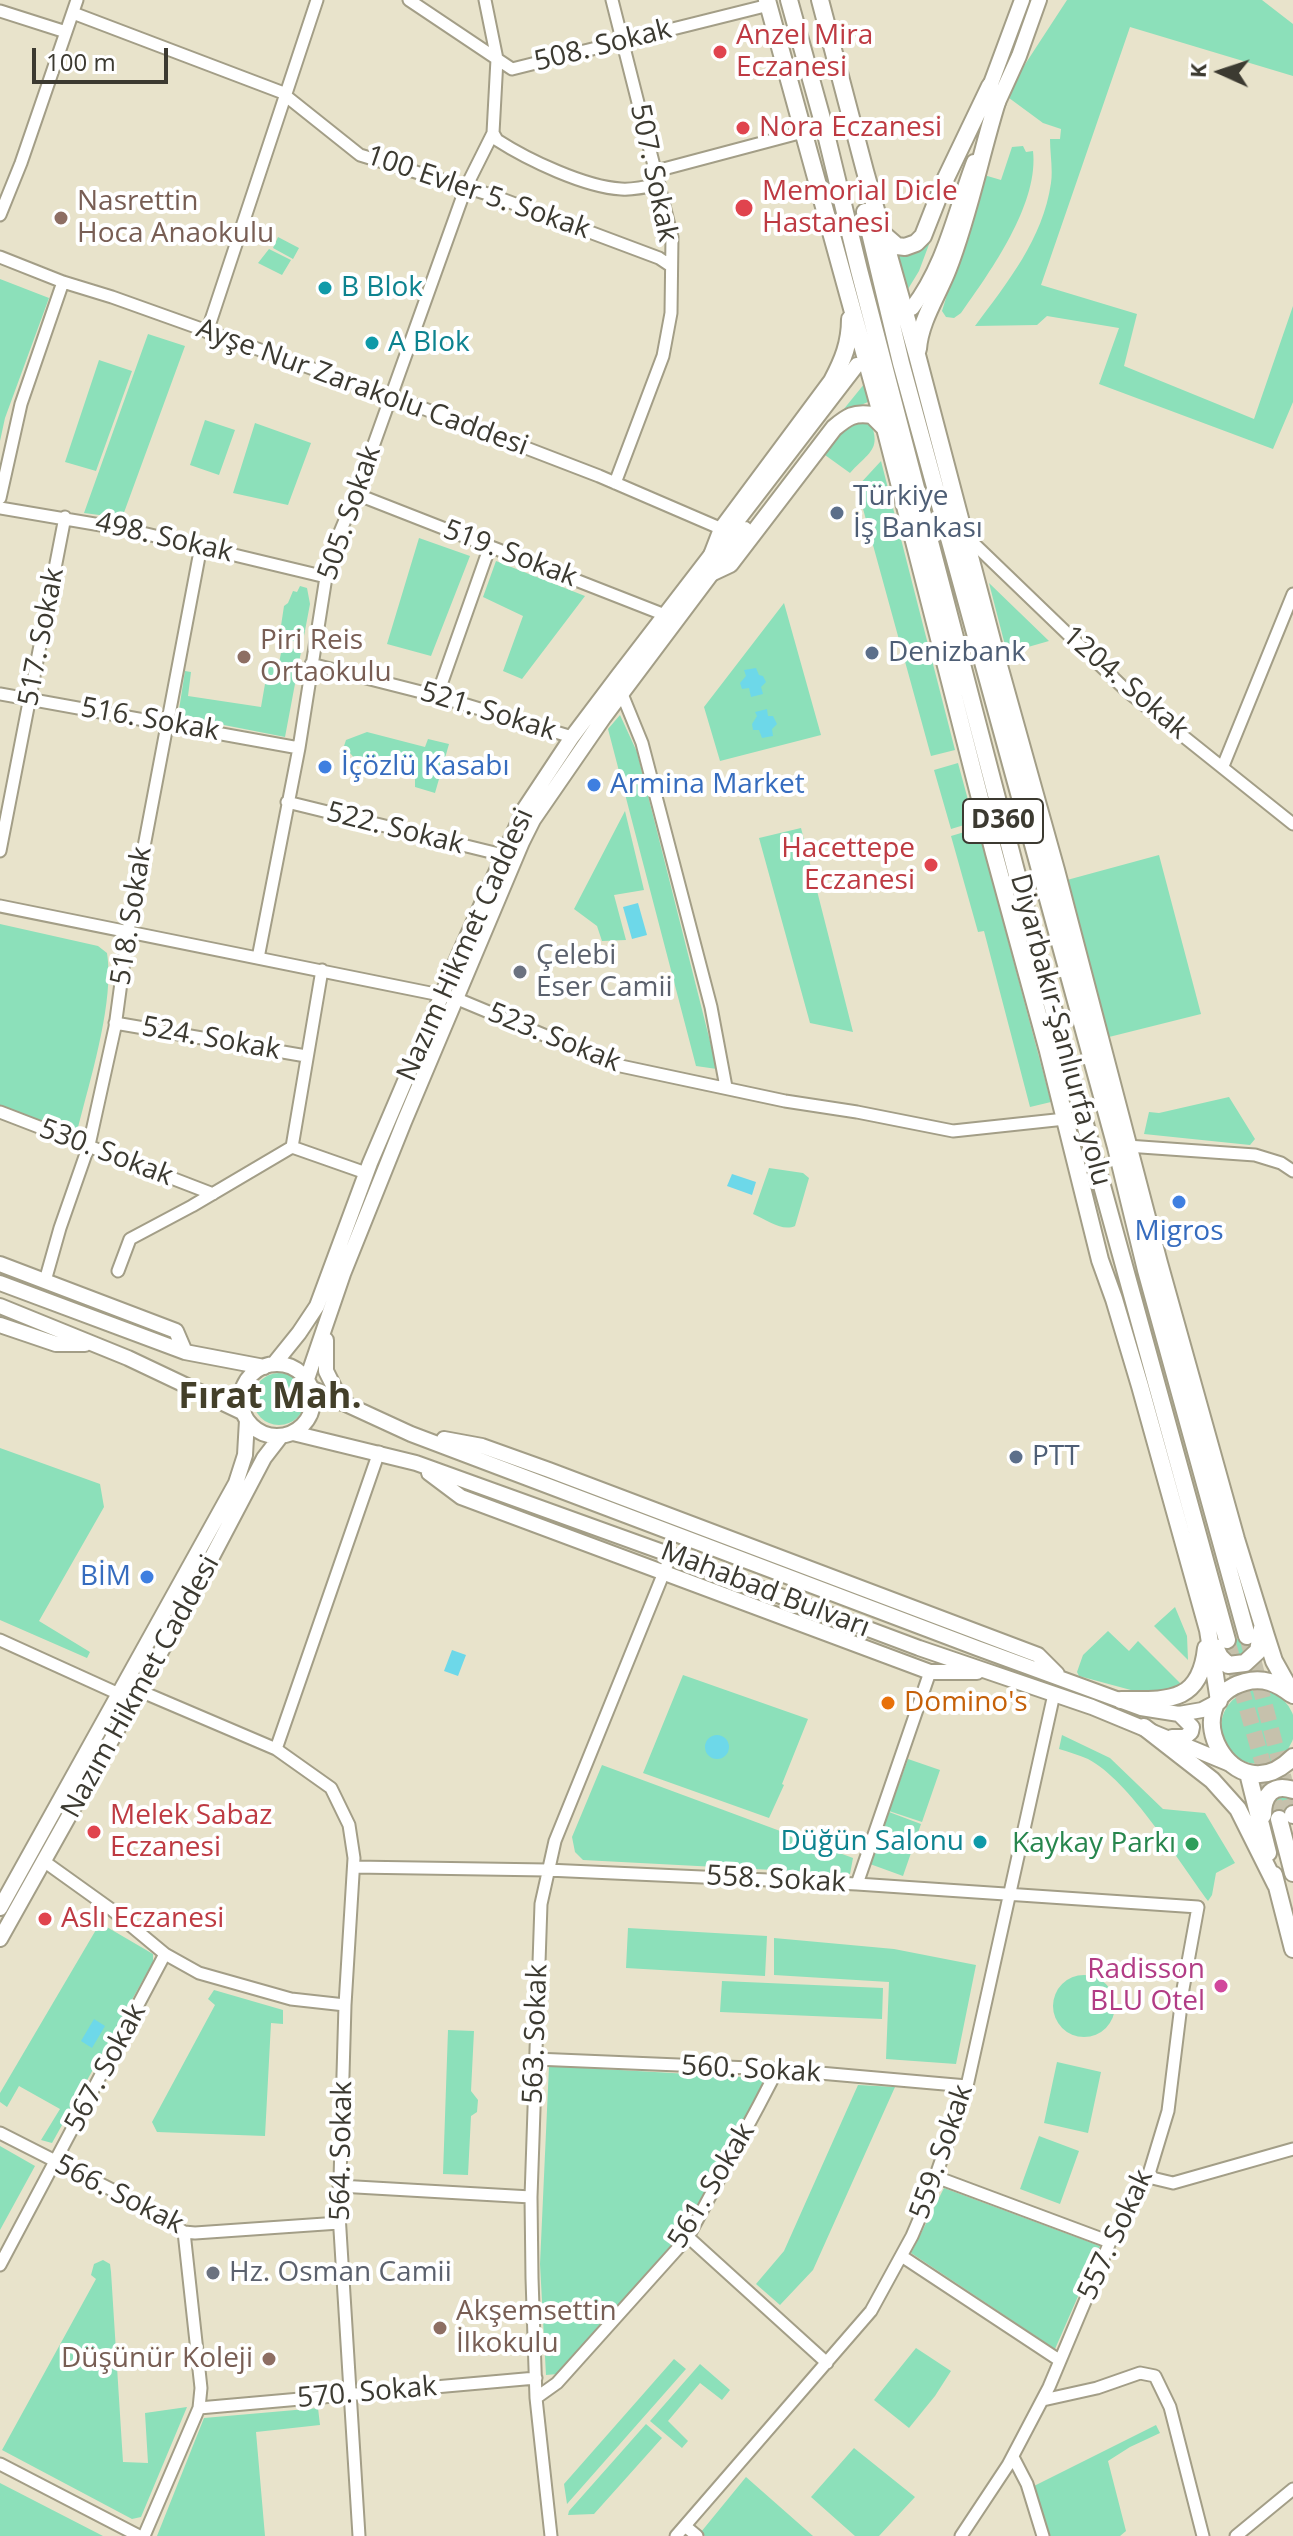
<!DOCTYPE html>
<meta charset="utf-8">
<style>
body{margin:0}
#map{position:relative;width:1293px;height:2536px;overflow:hidden;background:#e8e3cb;font-family:"Open Sans",sans-serif}
canvas{display:block}
.north{position:absolute;left:1181px;top:32px;width:80px;height:80px;-webkit-text-stroke:6px #fff;paint-order:stroke;rotate:273deg;font-size:22px;font-weight:700;line-height:32px;text-align:center;color:#3c3a31}
.north::after{content:'';display:block;margin:auto;width:28px;height:36px;background:#3c3a31;clip-path:polygon(50% 0,100% 100%,50% 72%,0 100%)}
.scale{position:absolute;left:32px;top:48px;width:136px;height:36px;box-sizing:border-box;border:4px solid #3c3a31;border-top:0;padding-left:10px;font-size:24px;line-height:28px;white-space:nowrap;color:#3c3a31;-webkit-text-stroke:6px #fff;paint-order:stroke}
</style>
<div id="map">
<canvas width="1293" height="2536"></canvas>
<div class="north">K</div>
<div class="scale">100 m</div>
</div>
<script>
const context = document.querySelector('canvas').getContext('2d');
context.lineJoin = 'round';
function fill(path, color) {
  context.fillStyle = color;
  context.fill(path, 'evenodd');
}
function strokePath(path, color, width, dash) {
  context.strokeStyle = color;
  context.lineWidth = width;
  context.lineCap = dash ? 'butt' : 'round';
  context.setLineDash(dash || []);
  context.stroke(path);
}
function write(font, color, halo, rows, align = 'center') {
  context.font = font + ' "Open Sans",sans-serif';
  context.lineWidth = 8;
  context.setLineDash([]);
  context.textBaseline = 'middle';
  context.strokeStyle = halo;
  context.fillStyle = color;
  for (const [text, x, y, turn = 0] of rows) {
    context.save();
    context.translate(x, y);
    context.rotate((+turn || 0) * Math.PI / 180);
    context.textAlign = isNaN(turn) ? turn : align;
    if (halo) context.strokeText(text, 0, 0);
    context.fillText(text, 0, 0);
    context.restore();
  }
}
fill(new Path2D(`
 M1067 0H1262L1293 24V76L1130 27 1041 285 1137 314 1124 366 1254 419 1293 306V402L1273 449 1099 384 1119 328 1047 316 1037 325 975 326C1007 283 1043 239 1051 183 1053 169 1050 153 1050 139H1060L1061 129 1043 123 1005 95Z
 M1023 146 1026 152 1033 151C1039 204 990 272 961 313L954 318 946 317 942 311 984 175 1001 180 1012 147Z
 M278 237 299 248 293 259 273 248Z
 M931 239 919 271 905 294 894 253 918 249Z
 M269 249 291 260 282 275 258 263Z
 M0 279 49 298 5 418 0 441Z
 M148 334 185 346 122 518 84 513Z
 M99 360 132 371 96 471 65 462Z
 M865 383 870 401 839 415Z
 M852 419 870 421C882 450 869 452 850 473L825 455Z
 M205 420 235 430 219 475 190 465Z
 M255 423 311 443 288 505 233 493Z
 M881 461 955 750 931 756 857 487Z
 M419 538 470 556 431 656 387 644Z
 M496 561 585 596 522 679 503 671 523 616 483 597Z
 M989 583 1049 641 1007 653Z
 M300 586 307 588 310 604 285 737 178 716 185 671 191 672 188 696 261 707 269 661 279 663 282 648 298 649 299 642 279 639 284 606 288 603 293 591 297 592Z
 M784 603 821 735 720 761 704 707Z
 M620 715 637 752 717 1069 696 1066 608 729Z
 M367 732 425 747 428 739 449 744 435 793 415 787V778L356 760 344 746 346 740Z
 M958 763 974 822 951 829 934 770Z
 M625 811 644 890 614 895 626 940 602 941 597 926 574 909Z
 M801 828 853 1032 810 1023 759 838Z
 M978 828 1051 1102 1030 1107 984 931 978 932 951 836Z
 M1159 855 1201 1014 1109 1037 1067 880Z
 M0 924 98 946 107 953C115 1004 88 1085 76 1136L0 1108Z
 M1229 1097 1255 1139 1250 1145 1144 1134 1149 1112 1159 1113Z
 M769 1168 803 1173 809 1178 795 1226C782 1232 765 1219 753 1214Z
 M253 1399a26 26 0 1 1 52 0a26 26 0 1 1-52 0Z
 M0 1448 100 1484 104 1507 39 1621 90 1652 87 1658 0 1620Z
 M1175 1607 1187 1636 1188 1660 1154 1626Z
 M1108 1631 1129 1651 1138 1641 1185 1688 1153 1696 1079 1676 1077 1672 1083 1655Z
 M1252 1634 1251 1651 1235 1658 1227 1656 1220 1645Z
 M683 1675 808 1719 782 1784 784 1785 769 1818 643 1773Z
 M1221 1727a37 37 0 1 1 74 0a37 37 0 1 1-74 0Z
 M1062 1735 1110 1758 1163 1809 1205 1813 1235 1863 1216 1873 1212 1895 1208 1901C1180 1863 1129 1780 1088 1759 1079 1755 1069 1752 1059 1749Z
 M908 1759 940 1770 922 1822 889 1811Z
 M602 1765 853 1858 850 1874 583 1860 575 1852 572 1837Z
 M1285 1794 1293 1798V1809L1266 1816 1273 1796Z
 M889 1812 921 1824 903 1876 870 1864Z
 M100 1923 153 1954V1962L52 2143 41 2140 60 2109 19 2086 7 2107 0 2102V2093Z
 M628 1928 767 1936 765 1976 626 1968Z
 M774 1938 894 1949 976 1965 956 2064 886 2059 889 1982 774 1975Z
 M1053 2006a31 31 0 1 1 62 0a31 31 0 1 1-62 0Z
 M722 1981 883 1988 882 2019 720 2012Z
 M214 1990 283 2010V2024L271 2023 265 2136 157 2132 152 2122 215 2005 208 1999Z
 M448 2030 474 2031 471 2091 478 2100 477 2112 471 2116 468 2175 443 2174Z
 M1057 2062 1101 2072 1088 2133 1044 2123Z
 M549 2066 760 2078 763 2084 680 2238 558 2374 546 2375 540 2264Z
 M858 2085 895 2087 813 2270 780 2305 756 2284 784 2251Z
 M1039 2136 1079 2151 1060 2204 1020 2189Z
 M0 2146 35 2166 0 2230Z
 M944 2188 1100 2246 1055 2349 911 2253Z
 M103 2260 110 2264 111 2272 123 2462 148 2463 145 2413 187 2407 141 2517 132 2519 2 2450 96 2279 91 2275 94 2264Z
 M916 2348 951 2371 935 2396 909 2428 874 2400Z
 M674 2359 686 2369 567 2504 564 2484Z
 M700 2364 730 2390 722 2400 700 2383 668 2421 688 2441 682 2448 650 2421Z
 M318 2408 320 2425 256 2432 265 2536H157L204 2418Z
 M646 2424 662 2438 594 2514 568 2515 569 2511Z
 M1156 2425 1160 2433 1130 2447 1108 2461 1126 2531 1120 2536H1048L1034 2486Z
 M854 2448 915 2497 879 2536H855L811 2497Z
 M746 2477 813 2536H705L701 2532Z
 M0 2483 103 2536H0Z`), '#8ce0ba');
fill(new Path2D(`
 M756 668 759 675 763 676 766 682 761 687 763 694 751 697 749 688 742 689 740 683 746 676 744 670Z
 M767 709 768 716H773L777 724 772 729 773 736 762 738 759 730H753L752 724 757 716 755 712Z
 M638 903 647 935 632 939 623 907Z
 M732 1174 756 1182 752 1195 727 1186Z
 M452 1650 466 1655 458 1676 444 1671Z
 M705 1747a12 12 0 1 1 24 0a12 12 0 1 1-24 0Z
 M94 2019 105 2026 92 2048 81 2041Z`), '#6dd8e9');
strokePath(new Path2D(`
 M1247 1636 1293 1814
 M1227 1640 1279 1819`), '#c6c1ac', 16, [16, 8]);
const minor = new Path2D(`
 M409 0 512 69 769 5
 M485 0 497 59 493 133 497 140C528 160 585 187 621 189 634 190 646 187 659 184
 M612 0 672 237 671 313 663 356 615 483
 M0 11 66 32
 M73 13 281 92 360 155 491 195 659 258 671 266
 M656 171 803 132
 M0 215 21 163 77 0
 M0 257 63 282 112 297 417 406 599 476 722 529
 M207 332 317 0
 M356 494 665 615
 M0 498 21 404 63 282
 M0 508 130 530 326 577
 M967 537 1128 692 1293 824
 M311 664 437 696 572 737
 M0 694 299 748
 M622 694 642 743 711 1007 726 1087
 M437 696 490 546
 M1223 766 1293 594
 M287 802 503 855
 M0 851 65 517
 M0 906 455 998 616 1065 785 1101 857 1112 953 1131 1065 1119
 M258 958 299 748 326 577 325 568 356 494 466 187 493 133
 M115 1023 306 1056
 M0 1112 213 1194
 M1127 1146 1255 1155 1281 1163 1293 1171
 M292 1147 322 970
 M118 1271 130 1239 192 1206 292 1147 366 1173
 M45 1281 60 1228 89 1145 115 1027 128 931 201 546
 M0 1640 119 1694
 M140 1691 276 1749 331 1788 349 1825 354 1858 345 2005 339 2214 359 2536
 M276 1749 379 1452
 M45 1862 112 1910 165 1954 199 1973 291 1999 345 2005
 M354 1867 547 1870 857 1884 1198 1907 1183 1989 1168 2111 1148 2177 1110 2242 1049 2387 1008 2465 961 2536
 M857 1884 930 1672
 M535 2059 774 2069 967 2086
 M0 2133 136 2202 184 2232 195 2233 339 2223
 M936 2177 1110 2242
 M1148 2177 1173 2183 1293 2149
 M339 2186 531 2197
 M688 2237 827 2363
 M903 2257 1059 2360
 M0 2265 165 1954
 M536 2398 557 2383 688 2237 759 2105 772 2080 774 2069
 M1043 2400 1097 2388 1140 2373 1155 2376 1170 2407 1203 2536
 M199 2408 536 2378
 M1013 2457 1027 2484 1043 2536
 M0 2464 139 2536
 M685 2526 697 2536
 M144 2536 199 2408 201 2388 184 2232
 M551 2536 536 2398 532 2278 531 2197 541 1904 555 1841 671 1555
 M676 2536 871 2311 912 2236 927 2201 967 2086 1054 1694
 M1236 2536 1293 2489`);
const major = new Path2D(`
 M986 97 1022 0
 M993 113 1019 56 1039 0
 M912 308C945 265 955 212 974 162
 M0 1264 176 1331 185 1352
 M0 1283 185 1352 264 1367
 M0 1306 128 1358 244 1413
 M0 1325 56 1344H85
 M326 1340V1371L342 1403
 M274 1364 299 1333 317 1306 370 1163 458 957 525 808 572 737 618 676 857 365
 M241 1400a36 36 0 1 1 72 0a36 36 0 1 1-72 0Z
 M307 1379 343 1274 404 1122 522 842 533 820 604 717 745 529
 M311 1388 411 1434 977 1648 1141 1708 1179 1714 1202 1710 1219 1701
 M293 1433 416 1463 671 1555 919 1648 1092 1707 1230 1764
 M444 1439 482 1446 549 1470 1038 1655 1057 1674
 M429 1473 461 1497 930 1672H977
 M1172 1737H1185L1191 1732 1192 1727 1179 1714
 M0 1908 236 1483 245 1455 247 1420
 M0 1939 183 1612 264 1458 281 1436`);
const highway = new Path2D(`
 M767 0 885 428 994 853 1048 1051 1100 1260 1114 1299 1140 1386 1208 1630 1219 1701
 M789 0 824 126 859 270 1027 913 1227 1640
 M820 0 865 171 917 355 993 644 1056 870 1159 1263 1236 1539 1266 1636 1274 1661 1293 1695
 M865 212 901 363 1116 1147 1146 1270 1247 1636
 M882 233 897 246 905 247 916 243 923 236 945 180 990 86
 M918 349C920 321 938 295 948 269 969 215 980 157 997 102
 M712 555 722 529 832 381C843 360 850 343 850 319
 M713 572 730 564 834 428C847 417 854 412 872 415L884 427
 M1215 1647 1220 1657 1228 1665 1245 1663 1258 1651 1262 1628
 M1291 1694C1277 1683 1263 1677 1245 1682 1172 1702 1234 1817 1293 1757
 M1121 1700C1167 1700 1200 1704 1206 1648
 M1144 1727 1212 1780 1238 1809 1276 1885
 M1248 1773 1268 1853
 M1293 1814V1815
 M1263 1815C1263 1795 1273 1783 1293 1790
 M1279 1819 1293 1873
 M1274 1875 1293 1949`);
strokePath(minor, '#a39e87', 15);
strokePath(major, '#a39e87', 18);
strokePath(highway, '#a39e87', 20);
strokePath(minor, '#fff', 11);
strokePath(major, '#fff', 14);
strokePath(highway, '#fff', 16);
for (const [x, y, r, color] of [
 [720,52,8,"#e0444e"],
 [743,128,8,"#e0444e"],
 [744,208,10,"#e0444e"],
 [61,218,8,"#8d6e63"],
 [325,288,8,"#0f9aa8"],
 [372,343,8,"#0f9aa8"],
 [837,513,8,"#5c6f8a"],
 [872,653,8,"#5c6f8a"],
 [244,657,8,"#8d6e63"],
 [325,767,8,"#3f7fe0"],
 [594,785,8,"#3f7fe0"],
 [931,865,8,"#e0444e"],
 [520,972,8,"#6b7280"],
 [1179,1202,8,"#3f7fe0"],
 [1016,1457,8,"#5c6f8a"],
 [147,1577,8,"#3f7fe0"],
 [888,1703,8,"#e8710a"],
 [94,1832,8,"#e0444e"],
 [980,1842,8,"#0f9aa8"],
 [1192,1844,8,"#2e9e5b"],
 [45,1919,8,"#e0444e"],
 [1221,1986,8,"#d1479c"],
 [213,2273,8,"#6b7280"],
 [440,2328,8,"#8d6e63"],
 [269,2359,8,"#8d6e63"]
]) {
  const dot = new Path2D();
  dot.arc(x, y, r, 0, 2 * Math.PI);
  context.fillStyle = color;
  context.fill(dot);
  strokePath(dot, '#fff', 3);
}
for (const [x, y, w] of [
 [1003,821,80]
]) {
  const box = new Path2D();
  box.roundRect(x - w / 2, y - 22, w, 44, 6);
  context.fillStyle = '#fff';
  context.fill(box);
  strokePath(box, '#3c3a31', 2);
}
write('bold 26px', '#3c3a31', null, [
 ["D360",1003,821]
]);
write('28px', '#be3a42', '#fff', [
 ["Anzel Mira",736,36],
 ["Eczanesi",736,68],
 ["Nora Eczanesi",759,128],
 ["Memorial Dicle",762,192],
 ["Hastanesi",762,224],
 ["Hacettepe",915,849,"right"],
 ["Eczanesi",915,881,"right"],
 ["Melek Sabaz",110,1816],
 ["Eczanesi",110,1848],
 ["Aslı Eczanesi",61,1919]
], 'left');
write('28px', '#3c3a31', '#fff', [
 ["508. Sokak",603,46,-14],
 ["507. Sokak",653,173,78],
 ["100 Evler 5. Sokak",478,193,19],
 ["Ayşe Nur Zarakolu Caddesi",362,388,20],
 ["505. Sokak",350,513,-71],
 ["498. Sokak",164,538,13],
 ["519. Sokak",510,554,21],
 ["517. Sokak",42,637,-79],
 ["1204. Sokak",1125,683,41],
 ["521. Sokak",488,712,17],
 ["516. Sokak",150,720,10],
 ["522. Sokak",395,829,14],
 ["518. Sokak",132,916,-81],
 ["Nazım Hikmet Caddesi",466,945,-66],
 ["Diyarbakır-Şanlıurfa yolu",1060,1030,75],
 ["523. Sokak",554,1038,22],
 ["524. Sokak",211,1039,10],
 ["530. Sokak",106,1153,21],
 ["Mahabad Bulvarı",765,1590,21],
 ["Nazım Hikmet Caddesi",141,1687,-61],
 ["558. Sokak",776,1880,3],
 ["563. Sokak",536,2034,-88],
 ["567. Sokak",106,2068,-62],
 ["560. Sokak",751,2070,3],
 ["564. Sokak",342,2151,-89],
 ["559. Sokak",942,2152,-71],
 ["561. Sokak",712,2186,-59],
 ["566. Sokak",119,2195,27],
 ["557. Sokak",1116,2235,-65],
 ["570. Sokak",367,2393,-5]
]);
write('28px', '#785e54', '#fff', [
 ["Nasrettin",77,202],
 ["Hoca Anaokulu",77,234],
 ["Piri Reis",260,641],
 ["Ortaokulu",260,673],
 ["Akşemsettin",456,2312],
 ["İlkokulu",456,2344],
 ["Düşünür Koleji",253,2359,"right"]
], 'left');
write('28px', '#0d838f', '#fff', [
 ["B Blok",341,288],
 ["A Blok",388,343],
 ["Düğün Salonu",964,1842,"right"]
], 'left');
write('28px', '#4e5e75', '#fff', [
 ["Türkiye",853,497],
 ["İş Bankası",853,529],
 ["Denizbank",888,653],
 ["PTT",1032,1457]
], 'left');
write('28px', '#366cbe', '#fff', [
 ["İçözlü Kasabı",341,767],
 ["Armina Market",610,785],
 ["Migros",1179,1232,"center"],
 ["BİM",131,1577,"right"]
], 'left');
write('28px', '#5b616d', '#fff', [
 ["Çelebi",536,956],
 ["Eser Camii",536,988],
 ["Hz. Osman Camii",229,2273]
], 'left');
write('28px', '#c56008', '#fff', [
 ["Domino's",904,1703]
], 'left');
write('28px', '#27864d', '#fff', [
 ["Kaykay Parkı",1176,1844]
], 'right');
write('28px', '#b23c85', '#fff', [
 ["Radisson",1205,1970],
 ["BLU Otel",1205,2002]
], 'right');
write('bold 36px', '#433f2a', '#fff', [
 ["Fırat Mah.",270,1398]
]);
</script>
